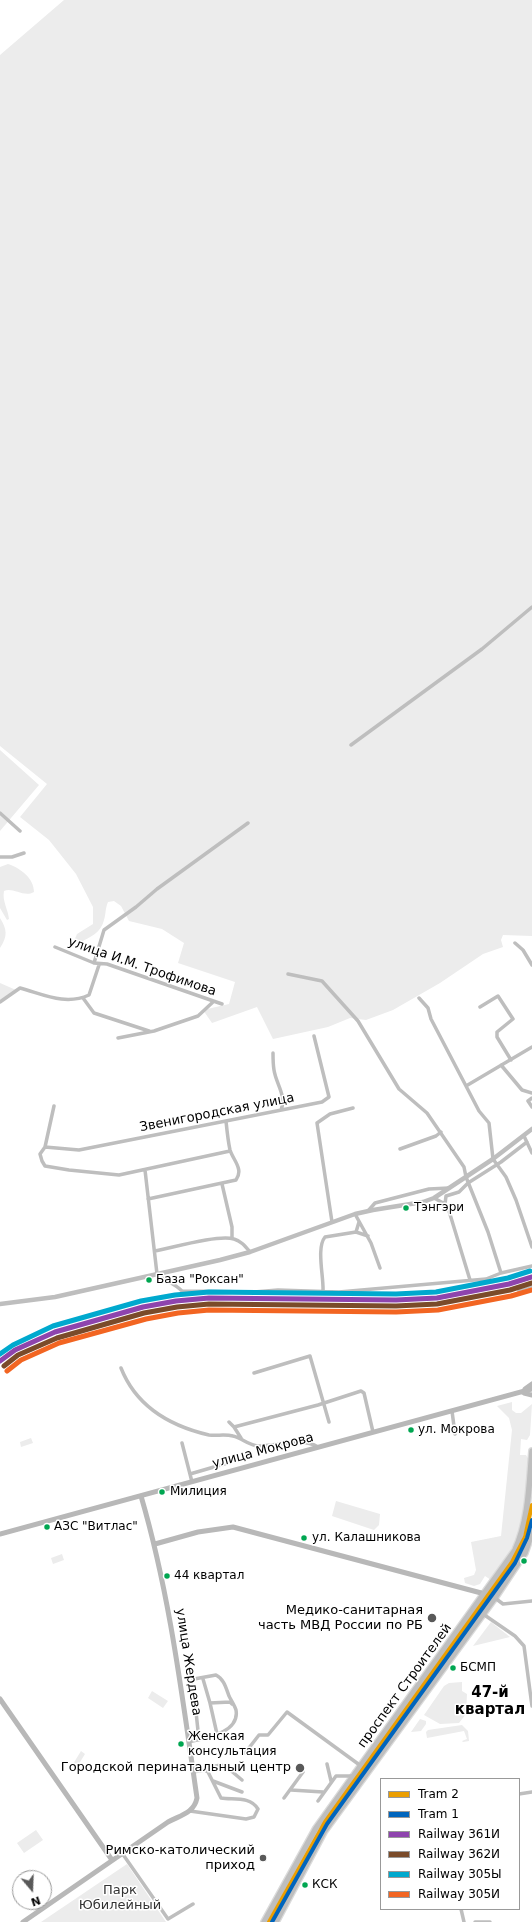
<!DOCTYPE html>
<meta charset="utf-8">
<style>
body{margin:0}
#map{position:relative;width:532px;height:1922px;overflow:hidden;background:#fff;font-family:"DejaVu Sans",sans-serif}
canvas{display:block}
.legend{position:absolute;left:380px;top:1778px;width:140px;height:132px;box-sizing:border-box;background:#fff;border:1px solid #999;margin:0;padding:5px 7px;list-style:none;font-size:12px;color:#000}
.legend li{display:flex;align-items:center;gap:8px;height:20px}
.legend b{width:20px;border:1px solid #999}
.north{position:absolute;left:12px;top:1870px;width:40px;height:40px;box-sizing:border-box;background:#fff;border:1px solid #999;border-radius:50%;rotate:161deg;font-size:11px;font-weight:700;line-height:16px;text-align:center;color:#000}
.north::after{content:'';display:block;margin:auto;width:14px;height:18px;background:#595959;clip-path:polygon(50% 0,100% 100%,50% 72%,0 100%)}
</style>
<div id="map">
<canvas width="532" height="1922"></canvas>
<ul class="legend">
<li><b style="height:5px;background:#eb9e00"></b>Tram 2</li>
<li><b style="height:5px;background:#0065bd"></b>Tram 1</li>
<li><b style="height:5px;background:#8e44ad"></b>Railway 361И</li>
<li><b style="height:5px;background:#7a4b2a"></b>Railway 362И</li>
<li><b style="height:5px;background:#00a9ce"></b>Railway 305Ы</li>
<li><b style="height:5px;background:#f26522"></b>Railway 305И</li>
</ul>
<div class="north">N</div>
</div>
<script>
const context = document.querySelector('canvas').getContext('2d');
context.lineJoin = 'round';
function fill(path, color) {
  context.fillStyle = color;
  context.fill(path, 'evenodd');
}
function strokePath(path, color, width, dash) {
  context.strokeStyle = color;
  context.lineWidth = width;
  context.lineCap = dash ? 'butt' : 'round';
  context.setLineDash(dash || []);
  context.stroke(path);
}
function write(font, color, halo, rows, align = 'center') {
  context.font = font + ' "DejaVu Sans",sans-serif';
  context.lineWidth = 3;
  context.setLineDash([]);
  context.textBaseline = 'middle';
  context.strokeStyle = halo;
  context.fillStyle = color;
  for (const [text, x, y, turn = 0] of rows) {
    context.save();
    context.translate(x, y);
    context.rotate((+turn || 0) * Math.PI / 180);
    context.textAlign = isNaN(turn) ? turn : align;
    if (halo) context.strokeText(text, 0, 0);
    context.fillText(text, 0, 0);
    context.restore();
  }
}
fill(new Path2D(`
 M64 0H532V936L503 935 501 940 503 947 483 954 440 983 393 1010 366 1020 350 1018 328 1027 273 1039 257 1007 212 1023 203 1010 229 1004 235 982 178 963 184 943 162 929 129 921 121 906 114 901 108 902C105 909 106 914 104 920 101 933 90 937 79 943L74 941 77 934 93 924V907L76 874 49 840 20 817 47 784 0 746V55Z
 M0 750 39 785 0 831Z
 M8 864C20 868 34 878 34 892 24 898 13 887 4 891 2 901 8 909 9 919L7 920 0 908V867Z
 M0 918C7 929 8 936 0 948Z
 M0 983 16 990 0 1000Z
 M512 1402V1410L516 1413H521L532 1404 530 1435 527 1440 521 1439 520 1455H526L529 1460C526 1485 526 1511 518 1534 512 1551 501 1566 491 1580L485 1576 480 1584 474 1586 465 1583 464 1578 474 1575 476 1570 471 1542 501 1536 512 1430 509 1418 497 1406Z
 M31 1438 33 1443 21 1447 20 1442Z
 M336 1501 380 1514 379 1525 374 1530 332 1516Z
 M62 1554 64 1560 53 1564 51 1558Z
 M491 1622 510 1637 473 1646Z
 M449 1683 462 1682V1691L467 1694 466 1714 459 1723 440 1724 424 1715 444 1686Z
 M152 1691 168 1701 163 1708 148 1698Z
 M420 1719 426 1721V1724L421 1731 411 1732Z
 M462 1725 468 1731 469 1741 463 1742 462 1741 467 1739 464 1731 427 1738 426 1732 428 1730Z
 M81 1751 85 1754 77 1767 73 1764Z
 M36 1830 43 1840 24 1853 17 1843Z
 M127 1864 166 1922H41Z`), '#ececec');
const primary = new Path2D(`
 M264 1922 316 1828 515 1550C529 1519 529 1484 532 1451
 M276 1922 324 1832 495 1598 525 1553 532 1533`);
strokePath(primary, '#dbdbdb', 8);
strokePath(new Path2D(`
 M351 745 482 649 532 607
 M0 813 20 831
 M0 857H12L24 853
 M515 943 523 950 532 965
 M55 947 94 963 107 964 222 1004
 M94 963 104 930 136 907 157 889 248 823
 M288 974 322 981 358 1021 399 1089 427 1113 464 1167 466 1177 488 1232 501 1273
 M83 998 94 1013 149 1031
 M419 998 428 1008 431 1019 466 1086
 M0 1002 20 988C43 994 65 1006 89 995L99 965
 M480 1007 498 996 513 1019 497 1032V1037L511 1060
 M118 1038 154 1031 198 1016 213 1002
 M532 1047 466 1086 479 1111 489 1123 493 1159 506 1177 516 1200 532 1247
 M273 1053C273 1058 273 1064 274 1070 276 1084 287 1096 281 1110
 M501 1065 522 1090 532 1093
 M532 1098 528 1101 532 1107
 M54 1106 45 1147 40 1154 42 1161 45 1166 69 1170 119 1175 230 1151
 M524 1136 532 1153
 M45 1147 79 1150 322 1102 329 1097 314 1036
 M400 1149 436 1136 441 1132
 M145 1170 157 1274C165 1281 174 1283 182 1291L254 1292 278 1290 339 1292 486 1279 501 1273 532 1266
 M222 1184 232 1227V1238
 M434 1198 445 1204 449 1211 470 1280
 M148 1199 236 1180C244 1169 233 1160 230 1150 228 1141 227 1131 226 1121
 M445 1204 446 1196 459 1192 468 1183 501 1162 527 1142
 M368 1211 375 1203 429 1189 449 1188
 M355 1214 371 1243 380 1268
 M332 1222 317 1123 330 1114 353 1108
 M356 1232 359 1222
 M155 1251C171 1248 219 1234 234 1239 241 1241 245 1246 250 1252
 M519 1291 532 1286
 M323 1292C324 1277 316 1248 325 1237L356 1232 368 1236
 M121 1368C136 1406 170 1426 209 1435 217 1436 225 1434 233 1436 242 1438 248 1445 258 1446 277 1446 302 1437 318 1447
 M254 1373 310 1356 329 1422
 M452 1411 455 1434
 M229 1422 234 1427
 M241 1438 234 1427 318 1405 361 1391 364 1393 373 1432
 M182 1443 192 1482
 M190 1474 231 1462
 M495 1598 503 1604 532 1601
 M483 1614 515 1636 524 1646 532 1706
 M203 1679 210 1703 230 1702 232 1704
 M210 1703 217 1734
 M189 1742C205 1738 240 1733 236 1710 235 1706 231 1700 229 1696 226 1688 224 1679 216 1675L194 1679 190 1684 196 1712 199 1740
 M245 1753 259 1735H268L287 1712 361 1766
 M327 1764 331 1781
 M206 1771 211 1767 221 1765 229 1769 242 1780
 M213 1781 242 1792
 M291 1790 323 1792
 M519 1794 532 1792
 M284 1798 303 1772
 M318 1801 336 1776H354
 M190 1811 246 1819 254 1817 258 1809C250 1796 234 1800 221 1798L208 1772 205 1770 193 1772
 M122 1853 168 1919 193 1904
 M461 1909 464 1922
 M475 1922H490`), '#bebebe', 3.5);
strokePath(new Path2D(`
 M0 1304 55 1297 220 1260 250 1252 355 1214 373 1210 423 1202 434 1198 493 1159 532 1129`), '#bebebe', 4.5);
strokePath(new Path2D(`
 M525 1389 532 1384
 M524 1393 532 1395
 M0 1534 532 1389
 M155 1544 198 1532 233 1527 485 1594
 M0 1699 112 1860
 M23 1922 168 1822C181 1815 194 1813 197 1798 182 1696 170 1595 141 1496`), '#b8b8b8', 5);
strokePath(primary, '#bebebe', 5.5);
strokePath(new Path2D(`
 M0 1361 15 1350 55 1332 143 1307 176 1301 209 1298 396 1300 437 1298 509 1284 532 1277`), '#8e44ad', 5);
strokePath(new Path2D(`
 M4 1366 18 1355 57 1338 144 1313 177 1307 209 1304 396 1306 437 1304 510 1290 532 1283`), '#7a4b2a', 5);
strokePath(new Path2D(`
 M0 1354 13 1345 53 1326 141 1301 175 1295 209 1292 396 1294 436 1292 508 1278 530 1271`), '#00a9ce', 5);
strokePath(new Path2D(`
 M7 1371 21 1360 59 1343 146 1319 178 1313 209 1310 396 1312 438 1310 511 1296 532 1290`), '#f26522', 5);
strokePath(new Path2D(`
 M269 1922 325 1822 512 1562 525 1537 532 1505`), '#eb9e00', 4);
strokePath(new Path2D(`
 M272 1922 327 1824 515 1563 527 1538 532 1520`), '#0065bd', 4);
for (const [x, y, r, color] of [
 [406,1208,3.5,"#00a651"],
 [149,1280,3.5,"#00a651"],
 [411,1430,3.5,"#00a651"],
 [162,1492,3.5,"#00a651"],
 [47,1527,3.5,"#00a651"],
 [304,1538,3.5,"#00a651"],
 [524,1561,3.5,"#00a651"],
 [167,1576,3.5,"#00a651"],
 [432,1618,5,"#595959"],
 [453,1668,3.5,"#00a651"],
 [181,1744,3.5,"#00a651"],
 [300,1768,5,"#595959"],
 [263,1858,4,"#595959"],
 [305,1885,3.5,"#00a651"]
]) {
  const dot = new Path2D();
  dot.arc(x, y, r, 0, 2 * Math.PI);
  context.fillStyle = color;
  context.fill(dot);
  strokePath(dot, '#fff', 1.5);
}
write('12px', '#000', '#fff', [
 ["Тэнгэри",414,1208],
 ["База \"Роксан\"",156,1280],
 ["ул. Мокрова",418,1430],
 ["Милиция",170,1492],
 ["АЗС \"Витлас\"",54,1527],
 ["ул. Калашникова",312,1538],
 ["44 квартал",174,1576],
 ["БСМП",460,1668],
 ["Женская",188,1737],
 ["консультация",188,1752],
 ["КСК",312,1885]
], 'left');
write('13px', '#000', '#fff', [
 ["улица И.М. Трофимова",142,967,19],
 ["Звенигородская улица",217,1113,-11],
 ["улица Мокрова",263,1451,-15],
 ["улица Жердева",188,1662,81],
 ["проспект Строителей",405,1686,-54]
]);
write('13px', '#000', '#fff', [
 ["Медико-санитарная",423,1611],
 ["часть МВД России по РБ",423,1626],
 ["Городской перинатальный центр",291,1768],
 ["Римско-католический",255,1851],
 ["приход",255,1866]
], 'right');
write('13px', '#333', '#fff', [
 ["Парк",120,1891],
 ["Юбилейный",120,1906]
]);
write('bold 15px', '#000', '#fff', [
 ["47-й",490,1693],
 ["квартал",490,1710]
]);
</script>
